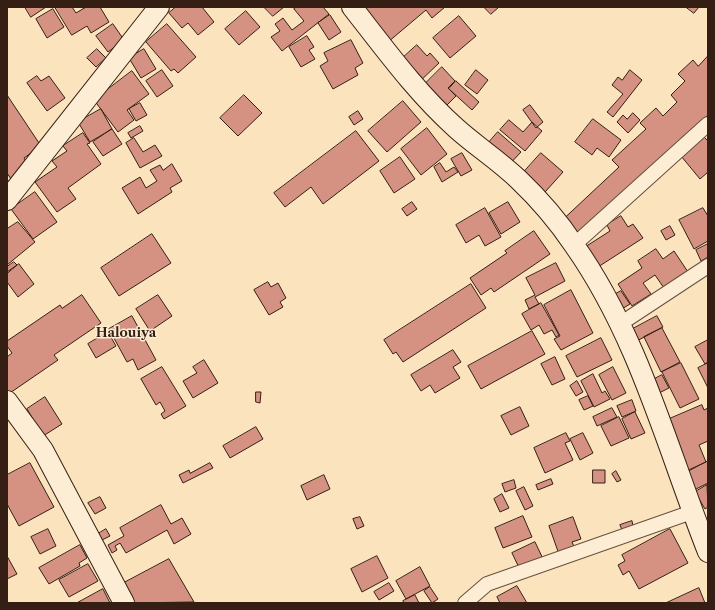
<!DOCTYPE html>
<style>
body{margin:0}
#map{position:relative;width:715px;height:610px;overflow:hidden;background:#fbe4bd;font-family:"Libre Caslon Text",serif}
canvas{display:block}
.frame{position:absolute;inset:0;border:8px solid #351f14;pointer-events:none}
</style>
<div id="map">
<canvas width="715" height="610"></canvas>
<div class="frame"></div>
</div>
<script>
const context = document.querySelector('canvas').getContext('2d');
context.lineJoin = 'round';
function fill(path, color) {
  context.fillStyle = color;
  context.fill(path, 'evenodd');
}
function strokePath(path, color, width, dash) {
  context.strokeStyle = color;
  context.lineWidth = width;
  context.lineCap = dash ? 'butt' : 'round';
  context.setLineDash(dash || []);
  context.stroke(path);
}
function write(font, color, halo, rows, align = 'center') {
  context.font = font + ' "Libre Caslon Text",serif';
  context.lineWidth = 3;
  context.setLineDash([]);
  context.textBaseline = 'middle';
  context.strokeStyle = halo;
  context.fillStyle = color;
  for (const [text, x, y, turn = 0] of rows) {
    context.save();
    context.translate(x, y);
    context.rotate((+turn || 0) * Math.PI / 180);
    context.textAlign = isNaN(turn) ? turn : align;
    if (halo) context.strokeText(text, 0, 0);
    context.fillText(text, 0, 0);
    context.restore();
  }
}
const building = new Path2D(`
 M25 7H46L31 17Z
 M55 7H72L76 13 86 7H100L109 22 91 33 87 26 72 35Z
 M176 7H202L214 22 198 35 188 23 182 28 169 13Z
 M264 7H284L273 16Z
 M297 7H323L329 14 282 51 271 37 280 31 275 24 283 18 292 30 304 21 294 9Z
 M365 7H445L432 18 426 10 388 42 355 15Z
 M484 7H499L491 14Z
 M686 7H699L694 13Z
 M53 9 64 27 47 38 36 19Z
 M246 11 260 27 239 45 225 29Z
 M330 15 341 32 329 40 318 23Z
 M459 16 476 36 450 58 433 38Z
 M113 24 124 40 108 52 96 36Z
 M167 24 196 57 178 73 174 69 171 71 146 42Z
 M307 36 314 47 309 50 315 59 301 67 289 47Z
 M351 40 363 63 355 68 358 75 333 89 320 66 328 61 324 53Z
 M417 45 427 56 430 53 439 63 416 85 396 64Z
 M97 49 106 58 96 67 87 58Z
 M144 49 156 69 141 78 129 58Z
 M708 56V115L572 242 556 226 619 167 612 160 646 129 640 123 656 108 663 116 677 102 671 95 685 81 678 74 693 60 698 66Z
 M442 67 455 81 448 88 456 96 442 110 421 88Z
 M162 70 173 86 157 97 146 81Z
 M476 70 488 80 477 94 465 85Z
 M630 70 642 80 613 117 607 112 623 94 612 85 618 77 622 80Z
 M132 71 149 94 127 110 134 120 118 132 94 100Z
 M37 76 41 81 49 76 65 98 47 111 27 83Z
 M456 81 479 102 472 110 449 89Z
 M7 95 41 146 24 158 29 166 11 179 7 173Z
 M244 95 262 113 238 136 220 118Z
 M403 101 421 122 387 152 368 131Z
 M140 103 147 115 136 121 129 109Z
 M530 105 543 122 536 128 523 110Z
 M101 109 112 129 90 142 78 122Z
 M358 111 363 119 354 125 349 117Z
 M633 113 640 120 628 133 617 122 623 115 627 119Z
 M593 119 621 140 609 157 597 148 592 155 575 142Z
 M509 120 523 132 532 122 542 131 525 151 500 130Z
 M140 126 143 131 131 138 128 133Z
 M427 128 447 154 421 175 401 149Z
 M112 129 122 144 103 156 93 142Z
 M356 131 379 161 323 204 311 187 285 207 274 193Z
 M498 132 521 152 506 168 484 148Z
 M83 133 90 143 87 144 101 164 68 188 76 199 57 212 35 182 57 167 52 161 67 151 63 146Z
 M704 137 708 141V172L700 179 681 156Z
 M134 138 143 152 155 145 162 156 140 168 126 143Z
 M462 153 472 170 461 176 451 159Z
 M541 153 563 172 537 201 515 182Z
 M400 157 415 179 394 193 380 171Z
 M440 163 446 172 454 167 458 172 442 182 434 167Z
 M172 164 182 181 170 188 172 192 138 214 122 188 140 177 146 188 157 181 150 170 160 165 163 170Z
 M35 192 57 222 33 239 11 209Z
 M412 202 417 209 407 216 402 209Z
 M508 202 520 222 501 234 489 213Z
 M485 208 501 237 485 246 479 235 466 243 456 225Z
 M703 208 708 216V241L694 249 679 220Z
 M621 216 628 227 633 224 643 238 598 267 585 247 610 231 607 225Z
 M18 222 35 242 7 265V229Z
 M670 226 675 235 666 240 661 231Z
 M534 231 550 254 494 292 491 288 481 295 470 278 507 253 505 251Z
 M152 234 171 263 119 296 101 268Z
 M708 244V257L701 261 696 250Z
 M656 249 663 259 674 251 688 272 664 288 655 275 643 283 651 294 632 306 618 284 642 268 638 261Z
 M14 262 17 265 7 272V267Z
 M556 263 565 281 535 297 539 304 529 309 525 300 535 295 526 278Z
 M19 264 34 284 18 297 7 282V274Z
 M268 282 271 287 278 283 286 298 280 302 283 307 269 315 254 290Z
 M471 284 486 308 403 362 396 352 393 354 384 340Z
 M571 290 593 333 561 350 554 339 560 336 544 305Z
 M621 291 630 304 612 315 603 301Z
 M82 295 101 323 54 355 58 360 7 395V357L12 353 7 346V341L60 305 62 308Z
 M158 295 172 316 150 331 136 309Z
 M541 303 559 335 556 337 552 330 544 334 539 325 531 330 522 314Z
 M132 316 156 360 138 370 133 359 127 362 109 329Z
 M657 316 663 327 633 343 627 332Z
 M662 328 680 362 661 372 644 337Z
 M532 331 545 354 481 389 468 366Z
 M108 332 116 346 96 358 88 344Z
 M601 338 612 360 577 377 566 356Z
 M708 340V362L705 364 695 347Z
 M453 350 461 362 453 367 460 378 435 393 430 385 421 391 411 375Z
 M555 357 565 379 552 385 541 364Z
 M204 360 218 383 193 398 183 381 197 373 193 367Z
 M681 363 699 399 680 408 662 372Z
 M708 363V388L698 368Z
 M162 367 186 406 164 419 161 414 165 411 160 402 156 405 141 379Z
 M613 367 626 393 612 400 599 375Z
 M593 374 602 393 605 391 610 399 594 407 581 381Z
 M662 375 669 388 653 396 647 383Z
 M577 381 583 392 576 396 570 386Z
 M256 392H261L260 403 256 402Z
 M588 396 593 406 584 410 579 400Z
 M45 397 62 424 43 436 27 409Z
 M632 400 636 411 622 417 617 406Z
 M702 405 704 410 708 408V441L699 445 706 462 682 473 660 423Z
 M520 407 529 426 511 435 501 416Z
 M612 408 617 417 597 426 593 417Z
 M635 412 645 433 631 439 622 419Z
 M619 417 629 438 611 446 601 426Z
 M256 427 263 439 230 458 223 446Z
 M566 433 570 441 565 443 573 460 545 473 534 448Z
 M583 433 593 453 580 460 570 439Z
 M708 461V483L690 492 682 475Z
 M30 463 54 507 19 526 7 504V475Z
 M210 463 213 468 183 483 179 475 189 470 190 473Z
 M593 470H605V483H593Z
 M616 471 621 480 617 482 612 474Z
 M324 475 330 489 307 500 301 486Z
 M551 479 553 484 538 490 536 485Z
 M514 480 516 488 505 492 502 484Z
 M707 485 708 507 705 509 695 492Z
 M524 487 533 506 525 510 516 491Z
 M502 494 509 508 500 512 494 499Z
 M100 497 106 508 95 514 88 503Z
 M161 505 171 524 182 518 191 534 174 544 167 530 126 553 120 543 115 546 117 550 112 553 108 545 124 536 120 528Z
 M523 516 532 537 503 548 495 528Z
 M360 517 364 526 357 529 353 519Z
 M573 517 581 539 572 542 576 551 560 557 549 526Z
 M632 521 633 526 622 530 620 525Z
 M48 529 56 546 40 554 31 537Z
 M106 529 110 536 102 540 98 534Z
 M670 529 688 563 639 589 629 571 623 575 618 565 625 561 622 555Z
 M535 542 546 565 523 576 512 553Z
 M80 545 87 558 79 563 80 566 49 584 39 568Z
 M7 556 17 574 7 579Z
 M377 556 388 578 362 592 351 569Z
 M169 559 194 602 130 603 120 585Z
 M88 564 98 581 69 597 59 580Z
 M420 567 430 586 406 599 396 581Z
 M389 583 394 591 379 600 374 592Z
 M517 586 527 603H500L497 597Z
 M430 587 438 599 432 603 424 591Z
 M699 588 705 603H666Z
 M103 589 110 603H77Z
 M415 595 419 603H404L403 601Z`);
fill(building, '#d59283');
strokePath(building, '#351f14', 1);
const street = new Path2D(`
 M574 245 708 124
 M620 324 708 266
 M465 603 487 584 692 512`);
const secondary = new Path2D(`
 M352 7C385 49 416 92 456 128 476 146 498 160 518 179 538 198 558 221 574 245 639 337 667 448 708 552
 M7 200 159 7
 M7 401 43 450 124 603`);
strokePath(street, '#66503e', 16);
strokePath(secondary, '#351f14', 22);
strokePath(street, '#fcedd4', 14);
strokePath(secondary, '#fcedd4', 20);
write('bold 13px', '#351f14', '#fcedd4', [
 ["Halouiya",126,333]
]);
</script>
